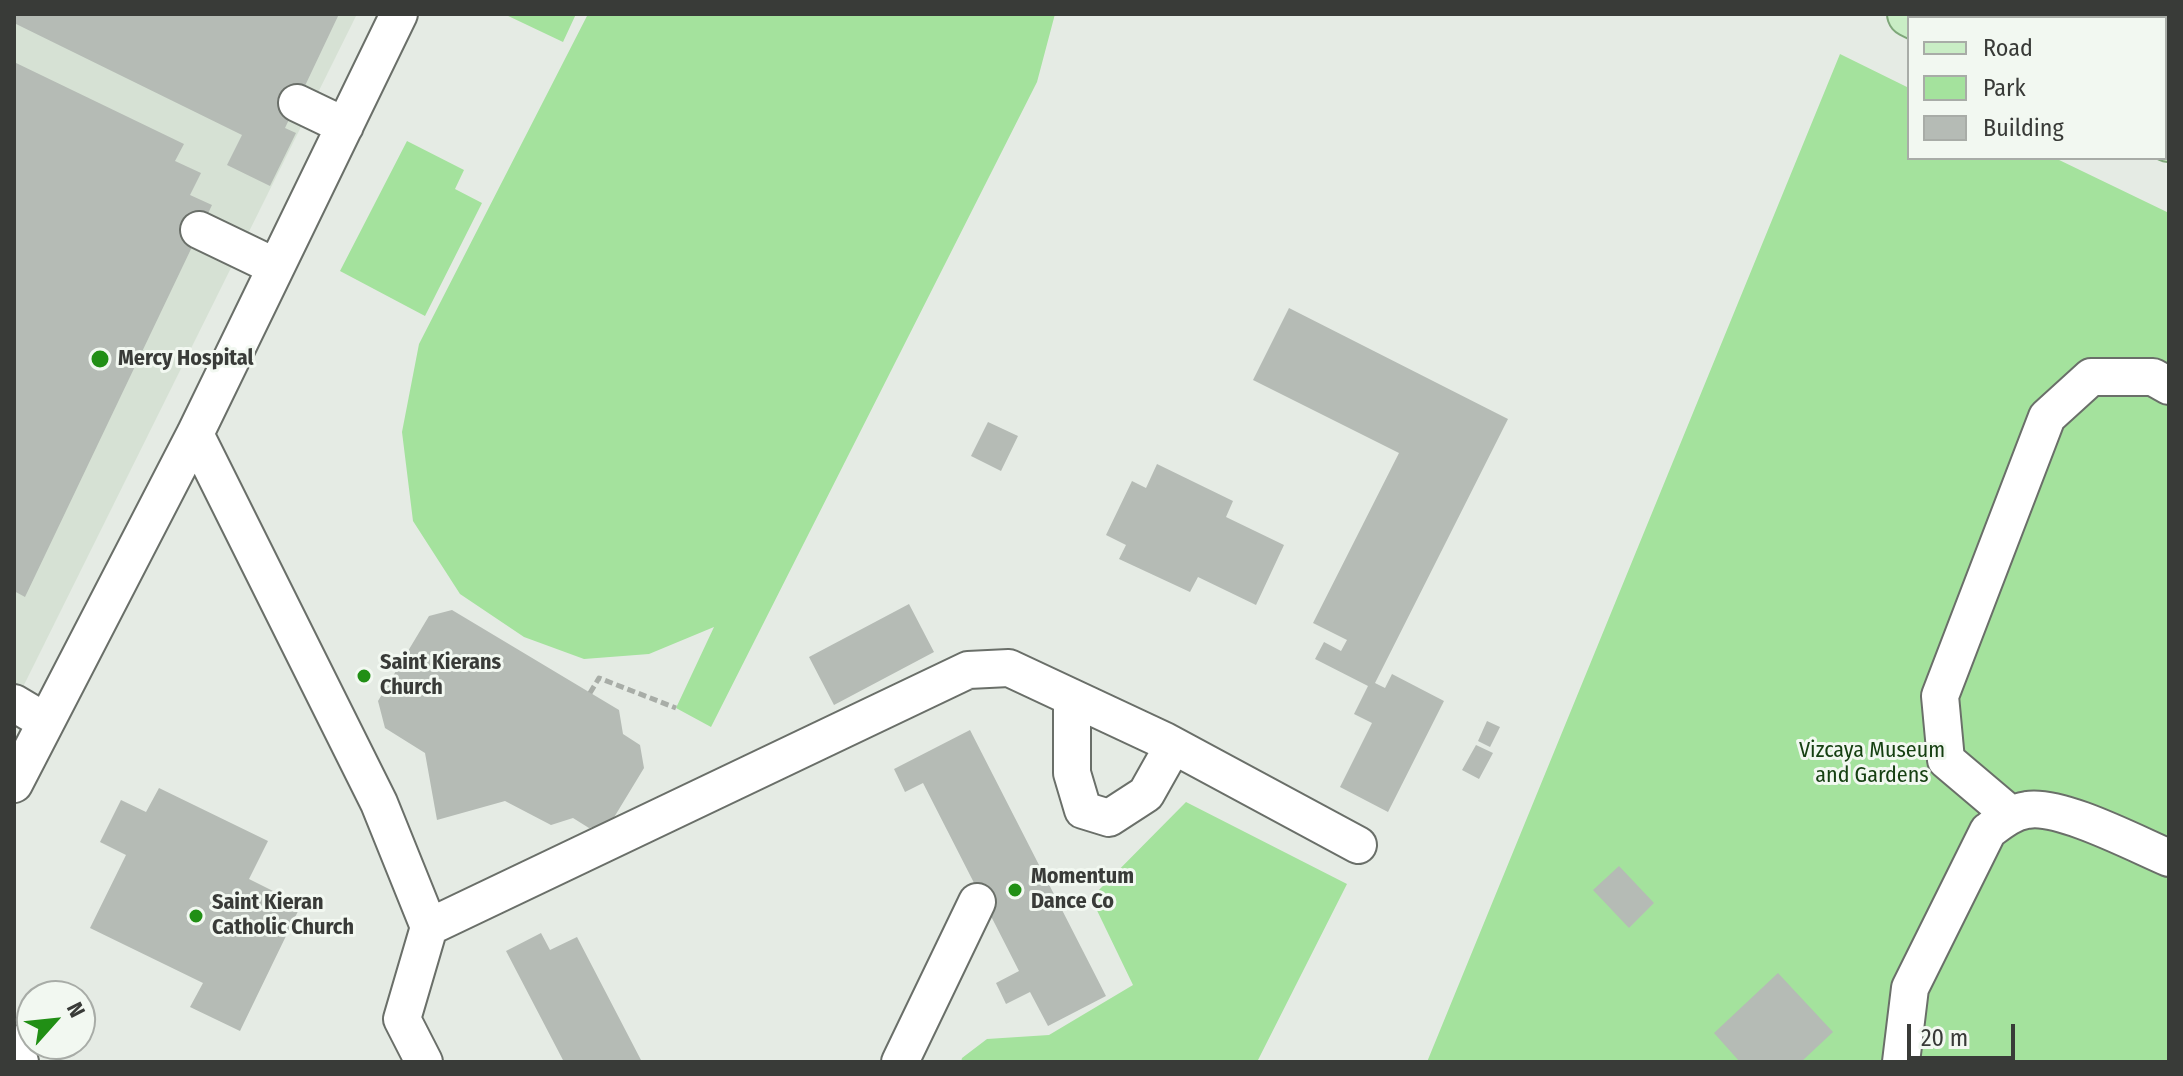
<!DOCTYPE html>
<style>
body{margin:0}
#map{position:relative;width:2183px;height:1076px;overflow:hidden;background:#e5ebe4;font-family:"Fira Sans Condensed",sans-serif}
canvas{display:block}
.frame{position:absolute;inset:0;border:16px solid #393b38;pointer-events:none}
.legend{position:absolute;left:1907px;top:16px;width:260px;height:144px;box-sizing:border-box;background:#f2f8f1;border:2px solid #a8aca7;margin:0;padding:10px 14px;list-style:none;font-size:24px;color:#393b38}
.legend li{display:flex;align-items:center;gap:16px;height:40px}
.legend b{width:40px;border:2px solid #a8aca7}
.north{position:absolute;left:16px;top:980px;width:80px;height:80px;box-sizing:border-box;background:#f2f8f1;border:2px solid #a8aca7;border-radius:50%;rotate:63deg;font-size:22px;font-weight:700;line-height:32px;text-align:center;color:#393b38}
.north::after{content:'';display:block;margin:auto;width:28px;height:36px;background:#218f15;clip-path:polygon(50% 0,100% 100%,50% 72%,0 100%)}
.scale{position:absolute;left:1907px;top:1024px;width:108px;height:36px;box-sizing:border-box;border:4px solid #393b38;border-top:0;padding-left:10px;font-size:24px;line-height:28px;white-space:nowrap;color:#393b38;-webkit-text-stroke:6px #f2f8f1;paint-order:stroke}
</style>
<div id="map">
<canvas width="2183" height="1076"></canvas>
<div class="frame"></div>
<ul class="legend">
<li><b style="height:10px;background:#c9edc5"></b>Road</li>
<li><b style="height:22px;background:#a4e29d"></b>Park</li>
<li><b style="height:22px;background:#b5bbb5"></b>Building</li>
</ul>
<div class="north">N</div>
<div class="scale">20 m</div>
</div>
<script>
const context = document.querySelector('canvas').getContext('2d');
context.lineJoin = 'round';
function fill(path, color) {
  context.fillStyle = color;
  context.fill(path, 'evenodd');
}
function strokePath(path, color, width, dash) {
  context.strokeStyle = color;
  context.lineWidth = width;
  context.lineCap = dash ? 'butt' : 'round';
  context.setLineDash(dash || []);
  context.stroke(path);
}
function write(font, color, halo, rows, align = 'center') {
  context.font = font + ' "Fira Sans Condensed",sans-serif';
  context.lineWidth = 6;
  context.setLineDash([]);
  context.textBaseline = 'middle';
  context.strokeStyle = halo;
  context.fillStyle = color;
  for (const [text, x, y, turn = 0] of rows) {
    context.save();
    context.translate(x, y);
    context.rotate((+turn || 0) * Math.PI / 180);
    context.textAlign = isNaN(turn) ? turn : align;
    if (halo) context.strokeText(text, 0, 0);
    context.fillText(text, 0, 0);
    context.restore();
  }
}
fill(new Path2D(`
 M14 14H357L14 705Z`), '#d6e1d4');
fill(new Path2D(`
 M504 14H576L563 42Z
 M588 14H1055L1037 82 711 727 676 708 714 627 649 654 584 659 524 637 460 594 413 521 402 432 419 344Z
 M1840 54 1909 88V158H2055L2169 213V1062H1427Z
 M407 141 464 170 455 189 482 203 425 316 340 271Z
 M1186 802 1347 884 1257 1062H961L962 1058 987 1039 1049 1035 1133 985 1091 898Z`), '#a4e29d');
fill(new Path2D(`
 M14 14H339L285 128 296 133 270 186 227 165 242 135 14 23Z
 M2146 14H2169V64L2165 62V18H2154Z
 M14 62 184 144 175 161 201 173 190 195 212 205 25 597 14 591Z
 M1289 308 1508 419 1375 683 1385 688 1392 674 1444 701 1388 812 1340 787 1372 723 1354 714 1368 686 1315 659 1324 642 1341 651 1347 640 1313 623 1399 453 1253 380Z
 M988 422 1018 436 1001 471 971 456Z
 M1157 464 1233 501 1226 517 1284 545 1256 605 1198 577 1190 592 1119 559 1126 545 1106 535 1132 481 1146 488Z
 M909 604 934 652 834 705 809 657Z
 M452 610 619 710 623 734 640 745 644 768 610 824 589 828 573 818 551 825 505 801 437 820 425 753 385 728 378 701 429 616Z
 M1487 721 1500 727 1490 747 1478 741Z
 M970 730 1106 996 1048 1026 1030 992 1006 1004 996 983 1019 971 923 783 905 792 894 769Z
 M1476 745 1493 753 1479 779 1462 770Z
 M159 788 268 841 249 879 301 905 240 1031 190 1007 203 983 90 928 126 855 100 842 121 800 146 812Z
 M1619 866 1654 903 1629 928 1593 890Z
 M541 933 550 950 577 937 642 1062H564L506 951Z
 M1778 973 1833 1032 1801 1062H1740L1714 1033Z`), '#b5bbb5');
const minor = new Path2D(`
 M297 103 345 126
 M199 230 276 267
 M195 434 379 803 429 927 402 1019 424 1062
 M1072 698V773L1083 810 1109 818 1146 794 1173 746
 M14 703 46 722
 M14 784 195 434 399 14
 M2011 815 1946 760 1940 696 2047 417 2091 377H2153L2169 386
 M429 927 968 670 1009 668 1165 741 1358 845
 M14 1044 20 1062
 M900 1062 977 902
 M1901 1062 1910 988 1988 831C2000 822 2012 812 2027 810 2060 804 2136 844 2169 858`);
const major = new Path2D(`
 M1910 14 1918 18
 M2165 137 2169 139`);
strokePath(minor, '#6a6f69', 40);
strokePath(major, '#7fa77a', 48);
strokePath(new Path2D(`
 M590 693 599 678 676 708`), '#a8ada7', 5, [8, 4]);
strokePath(minor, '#fff', 36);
strokePath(major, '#c9edc5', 44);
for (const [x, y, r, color] of [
 [100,359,10,"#218f15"],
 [364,676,8,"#218f15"],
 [1015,890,8,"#218f15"],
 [196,916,8,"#218f15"]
]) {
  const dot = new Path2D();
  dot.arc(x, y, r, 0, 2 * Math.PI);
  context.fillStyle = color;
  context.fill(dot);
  strokePath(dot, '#f2f8f1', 3);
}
write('bold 22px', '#393b38', '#f2f8f1', [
 ["Mercy Hospital",118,359],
 ["Saint Kierans",380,663],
 ["Church",380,688],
 ["Momentum",1031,877],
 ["Dance Co",1031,902],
 ["Saint Kieran",212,903],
 ["Catholic Church",212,928]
], 'left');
write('22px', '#164012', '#f2f8f1', [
 ["Vizcaya Museum",1872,751],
 ["and Gardens",1872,776]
]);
</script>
